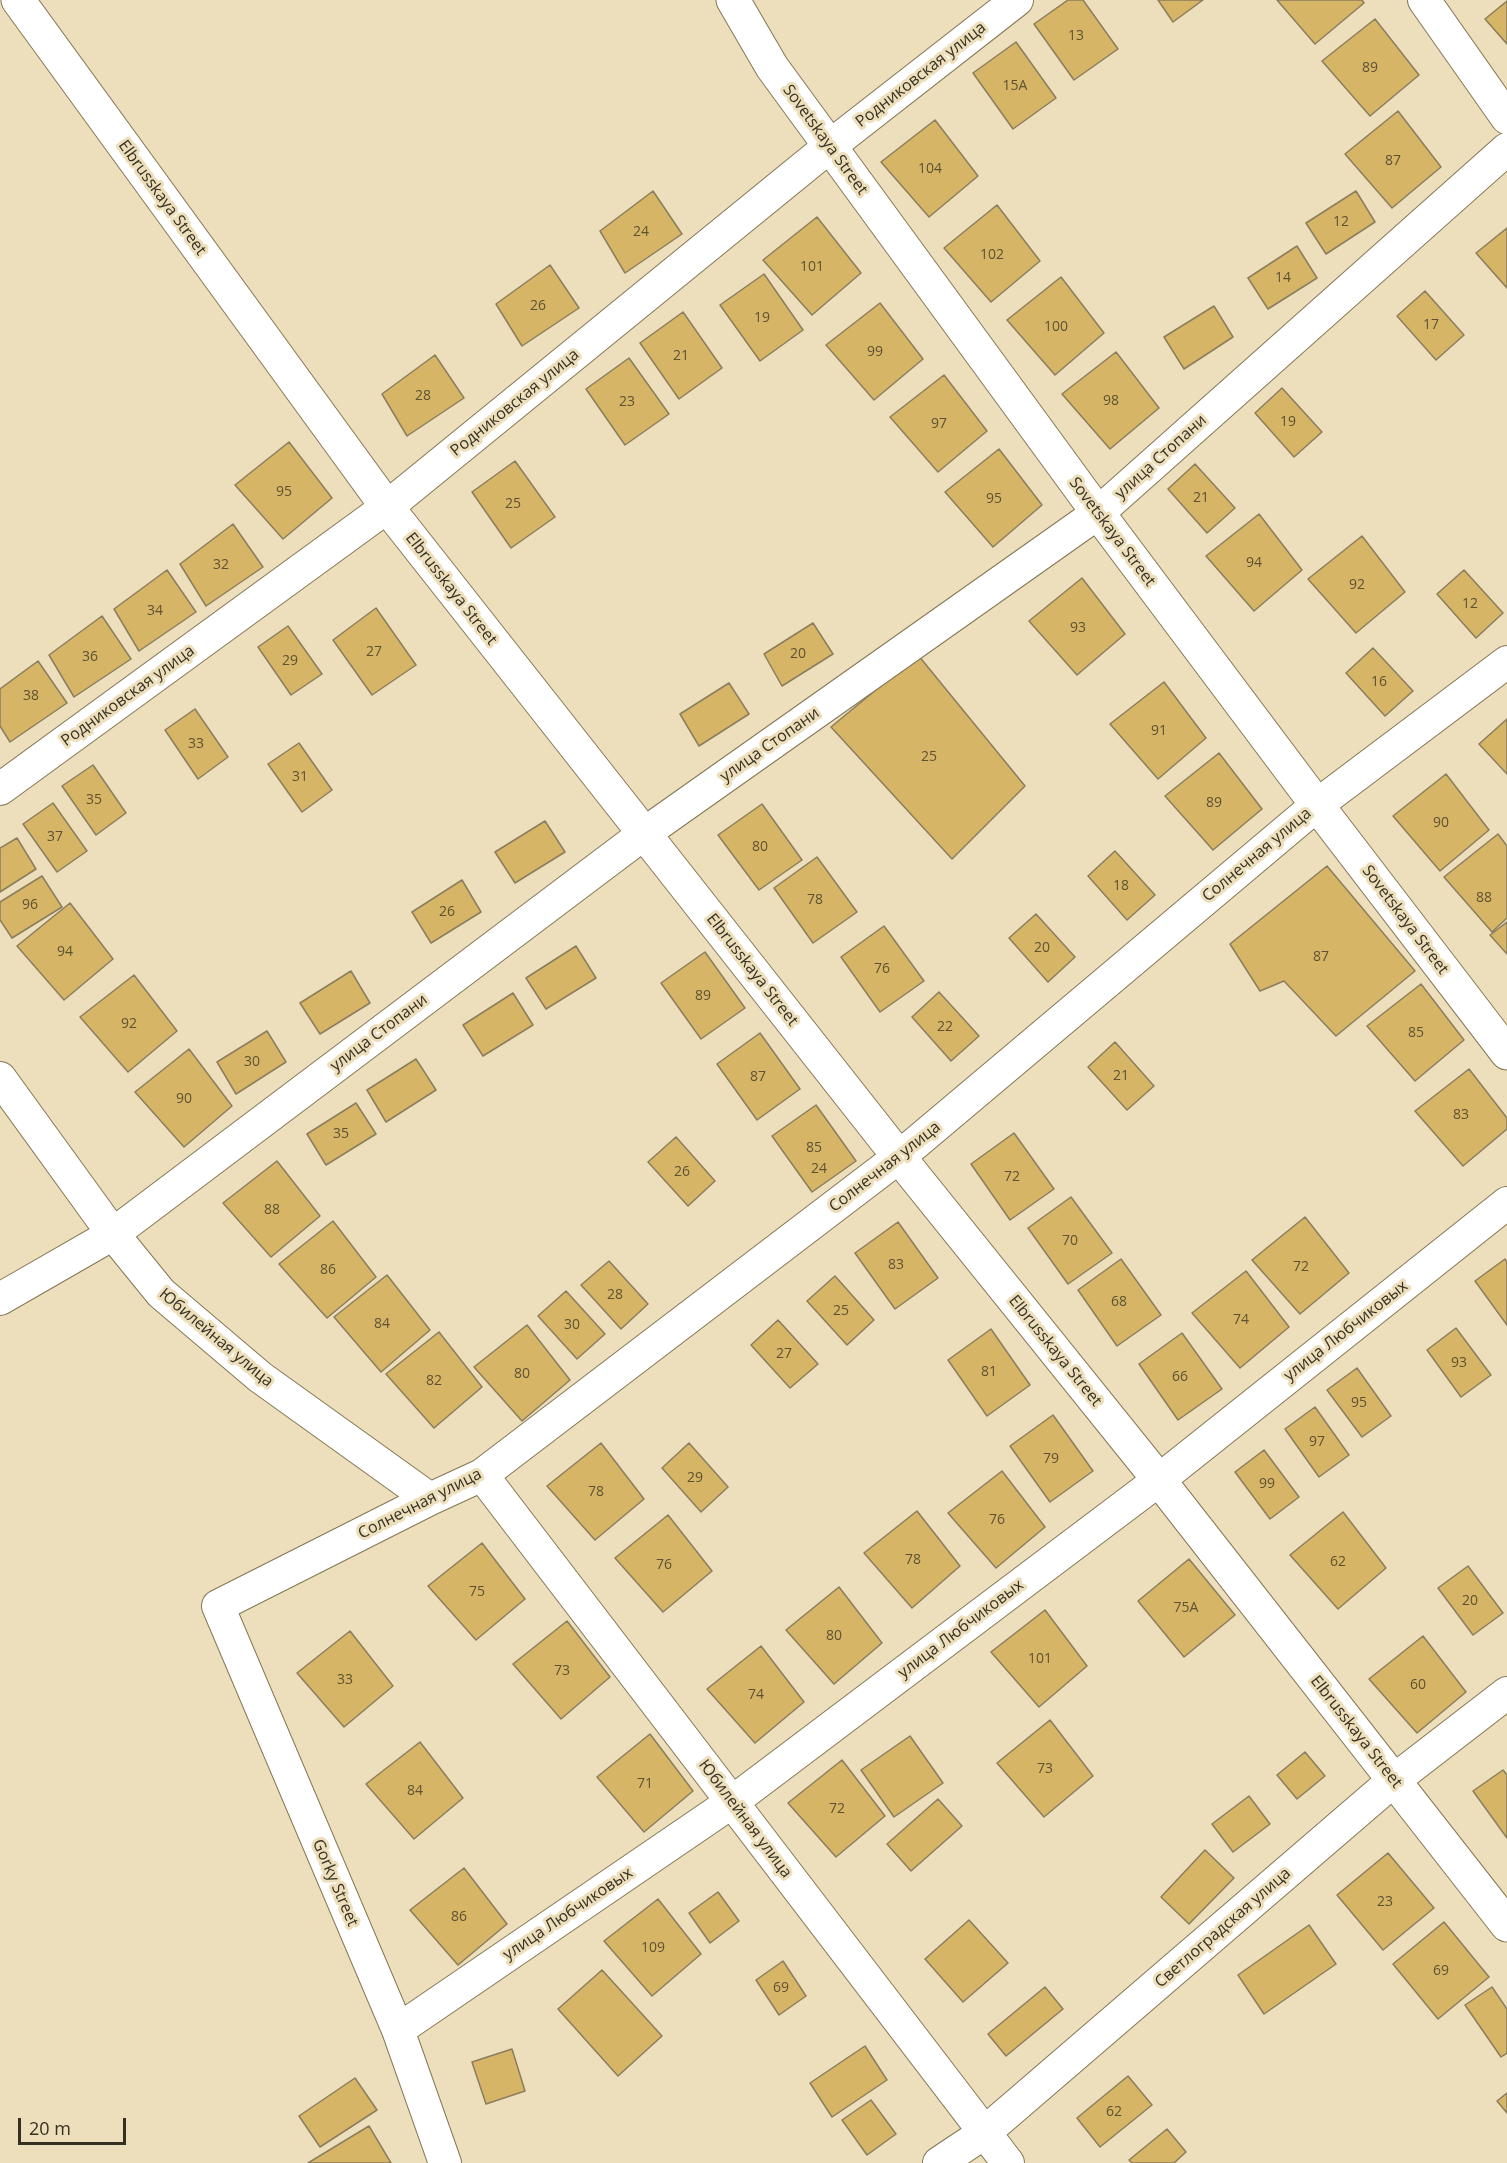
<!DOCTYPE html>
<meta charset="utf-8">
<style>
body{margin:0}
#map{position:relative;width:1507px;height:2163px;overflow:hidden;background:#eddfbb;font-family:"Open Sans",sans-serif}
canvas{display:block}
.scale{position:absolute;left:18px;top:2118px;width:108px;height:27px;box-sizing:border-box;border:3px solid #363022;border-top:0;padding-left:8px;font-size:18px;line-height:21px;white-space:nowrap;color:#363022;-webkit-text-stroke:4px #eddfbb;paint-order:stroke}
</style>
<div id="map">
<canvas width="1507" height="2163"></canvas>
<div class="scale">20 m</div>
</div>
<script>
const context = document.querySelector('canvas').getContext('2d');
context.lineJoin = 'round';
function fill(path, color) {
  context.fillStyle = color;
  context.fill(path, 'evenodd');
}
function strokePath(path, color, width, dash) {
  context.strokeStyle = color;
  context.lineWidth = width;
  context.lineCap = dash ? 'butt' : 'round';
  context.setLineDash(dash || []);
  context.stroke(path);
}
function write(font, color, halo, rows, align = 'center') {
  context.font = font + ' "Open Sans",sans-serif';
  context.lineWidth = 6;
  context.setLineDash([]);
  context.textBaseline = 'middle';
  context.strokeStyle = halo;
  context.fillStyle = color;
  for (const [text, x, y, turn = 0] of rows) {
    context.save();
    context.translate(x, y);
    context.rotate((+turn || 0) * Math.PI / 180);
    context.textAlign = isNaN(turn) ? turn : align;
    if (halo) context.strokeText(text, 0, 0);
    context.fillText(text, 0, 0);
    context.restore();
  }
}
const building = new Path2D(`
 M1068 0H1083L1118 49 1074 80 1034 24Z
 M1158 0H1203L1173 22Z
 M1277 0H1362L1364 3 1315 44Z
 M1507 1V44L1485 19Z
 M1375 19 1419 75 1370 116 1322 61Z
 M1016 42 1056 98 1013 129 973 73Z
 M1398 111 1441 167 1392 208 1345 154Z
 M935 120 978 176 929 217 881 162Z
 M653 191 682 234 625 273 600 231Z
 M1356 191 1375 222 1326 254 1306 223Z
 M997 205 1040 261 991 302 944 248Z
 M817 217 861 273 812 315 763 260Z
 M1507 228V288L1476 253Z
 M1297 246 1317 278 1268 309 1248 278Z
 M550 265 579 308 522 346 496 304Z
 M764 274 803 330 760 361 720 305Z
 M1061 277 1104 333 1055 375 1007 320Z
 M1425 291 1464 335 1436 360 1397 316Z
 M880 303 923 359 874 400 826 345Z
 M1214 306 1233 337 1184 369 1164 337Z
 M683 312 722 368 679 399 640 343Z
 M1116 352 1159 408 1110 449 1062 394Z
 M435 355 464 398 407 436 382 394Z
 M629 358 669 414 625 445 586 389Z
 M944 375 987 431 938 472 890 417Z
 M1282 388 1322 432 1294 457 1255 413Z
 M289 442 332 498 283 539 235 485Z
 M999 449 1042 505 993 547 945 492Z
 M515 461 555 517 511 548 472 492Z
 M1195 464 1235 508 1207 533 1168 489Z
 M1259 514 1302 570 1254 611 1206 556Z
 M233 524 263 567 206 606 180 564Z
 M1362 536 1405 592 1356 633 1308 579Z
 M167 570 196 612 139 651 114 609Z
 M1464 570 1503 613 1476 638 1437 594Z
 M1082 578 1125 634 1077 675 1029 621Z
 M376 608 416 665 372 695 333 640Z
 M102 616 131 659 74 697 49 655Z
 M813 623 833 654 782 686 764 654Z
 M288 626 322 674 291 695 258 647Z
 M1373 648 1413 691 1385 716 1346 673Z
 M918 655 1025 786 952 859 831 727Z
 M38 661 67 703 10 742 0 726V689Z
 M1164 682 1206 738 1158 779 1110 724Z
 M729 683 749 714 699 746 680 714Z
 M195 709 228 757 198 779 165 730Z
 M1507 719V774L1479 744Z
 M299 743 332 790 302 812 268 764Z
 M1219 753 1262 809 1213 850 1165 796Z
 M93 765 126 813 96 835 62 786Z
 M1446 774 1489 830 1440 871 1393 816Z
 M53 803 87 851 57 872 23 824Z
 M762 804 802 860 759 890 718 835Z
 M545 821 565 852 515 883 495 852Z
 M1498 834 1507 846V918L1492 932 1444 877Z
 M17 838 36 869 0 892V848Z
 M1115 851 1155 895 1127 920 1088 876Z
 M817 857 857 912 813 943 774 888Z
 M1327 866 1415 971 1336 1036 1284 981 1260 991 1230 944Z
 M42 876 62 907 12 938 0 920V902Z
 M462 880 481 912 431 943 412 912Z
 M70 903 113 959 64 1000 17 946Z
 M1036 914 1075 957 1048 982 1009 938Z
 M1507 922V954L1490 935Z
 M884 926 924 981 880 1012 841 957Z
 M576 946 596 978 546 1009 526 978Z
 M705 952 745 1008 701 1039 661 983Z
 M351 971 370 1003 320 1034 300 1003Z
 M134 975 177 1031 128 1072 80 1017Z
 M1421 984 1464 1040 1415 1081 1367 1026Z
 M939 992 979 1036 951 1061 912 1017Z
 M513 993 533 1025 483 1056 463 1025Z
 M267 1031 286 1062 236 1094 217 1062Z
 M760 1033 800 1089 757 1120 717 1064Z
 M1115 1042 1154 1086 1127 1110 1088 1067Z
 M189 1049 232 1106 184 1147 135 1092Z
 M416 1059 436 1090 386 1122 367 1090Z
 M1469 1069 1507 1118V1129L1463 1166 1415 1111Z
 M356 1103 376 1134 326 1165 307 1134Z
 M816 1105 856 1161 812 1192 772 1136Z
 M1014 1133 1054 1189 1010 1220 971 1164Z
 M676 1137 715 1181 688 1206 648 1162Z
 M277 1161 320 1216 271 1257 223 1203Z
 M1071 1197 1112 1253 1068 1284 1028 1228Z
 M1305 1217 1349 1273 1300 1314 1252 1260Z
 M333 1221 376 1277 327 1318 279 1264Z
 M898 1222 938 1278 895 1309 855 1253Z
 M1121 1259 1161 1315 1117 1346 1078 1290Z
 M1505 1259 1507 1262V1325L1475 1281Z
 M609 1261 648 1304 621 1329 581 1285Z
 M1246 1271 1289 1327 1240 1368 1192 1313Z
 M387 1275 430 1330 381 1372 334 1317Z
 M835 1276 874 1320 847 1345 807 1301Z
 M566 1291 605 1334 577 1359 538 1316Z
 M778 1320 818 1364 790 1388 751 1345Z
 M527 1325 570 1380 522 1421 474 1367Z
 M1456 1328 1491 1375 1461 1397 1427 1350Z
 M991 1329 1030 1385 987 1416 948 1360Z
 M439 1332 482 1387 434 1428 386 1374Z
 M1182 1333 1222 1389 1178 1420 1139 1364Z
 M1357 1368 1391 1416 1362 1437 1327 1390Z
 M1315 1407 1349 1455 1319 1477 1285 1429Z
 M1053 1415 1093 1471 1050 1502 1010 1446Z
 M601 1443 644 1499 595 1540 547 1486Z
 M689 1443 728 1487 701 1512 662 1468Z
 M1264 1450 1299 1497 1270 1519 1235 1472Z
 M1002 1471 1045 1527 996 1568 948 1513Z
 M917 1511 960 1566 912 1608 864 1553Z
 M1343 1512 1386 1568 1338 1609 1290 1555Z
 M668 1515 712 1571 663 1612 615 1558Z
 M482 1543 525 1599 476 1640 428 1586Z
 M1189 1559 1235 1615 1184 1657 1138 1601Z
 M1468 1566 1503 1613 1473 1635 1438 1588Z
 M839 1587 882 1643 834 1684 786 1630Z
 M1045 1610 1087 1666 1039 1707 991 1652Z
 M567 1621 610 1677 561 1719 513 1664Z
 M350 1631 393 1686 344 1727 297 1673Z
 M1423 1636 1466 1692 1417 1733 1369 1679Z
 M761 1646 804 1702 755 1743 707 1689Z
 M1050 1720 1093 1776 1044 1817 997 1763Z
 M650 1734 693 1791 644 1832 597 1777Z
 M910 1736 943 1783 894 1817 861 1770Z
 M420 1742 463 1798 414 1839 366 1784Z
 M1305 1752 1325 1776 1297 1799 1277 1775Z
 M842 1760 885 1816 836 1857 788 1803Z
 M1503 1770 1507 1775V1838L1473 1791Z
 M1249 1796 1270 1824 1233 1852 1212 1824Z
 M938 1799 962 1826 911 1871 887 1844Z
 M1205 1850 1234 1878 1189 1924 1161 1897Z
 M1388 1853 1434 1908 1383 1950 1337 1895Z
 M464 1868 507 1924 458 1965 410 1910Z
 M718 1892 739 1921 710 1943 689 1913Z
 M658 1899 701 1954 652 1996 604 1941Z
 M969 1920 1008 1963 963 2002 925 1959Z
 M1444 1922 1489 1977 1438 2019 1393 1964Z
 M1309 1925 1336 1964 1264 2014 1238 1975Z
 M783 1961 806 1996 779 2015 756 1980Z
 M602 1970 662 2036 618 2076 558 2009Z
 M1045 1987 1063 2009 1006 2056 988 2034Z
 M1492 1987 1507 2009V2053L1501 2057 1465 2005Z
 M865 2046 887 2080 832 2117 810 2083Z
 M512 2049 525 2091 486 2104 472 2062Z
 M1128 2076 1152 2105 1100 2147 1077 2118Z
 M355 2078 377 2110 320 2147 299 2116Z
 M1507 2093V2113L1497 2101Z
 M871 2100 896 2134 867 2155 842 2120Z
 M369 2126 391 2163H308Z
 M1167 2129 1186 2152 1174 2163H1132L1129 2160Z`);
fill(building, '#d6b666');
strokePath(building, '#8b7d5d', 1.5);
const minor = new Path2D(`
 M1424 0 1507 118
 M0 789 387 507 830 146 1017 0
 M0 1078 113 1234 161 1293 260 1377 430 1499
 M0 1299 113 1234 645 833 1098 513 1507 149
 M482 1475 1008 2163
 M398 2030 732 1802 1159 1480 1507 1203
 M445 2163 398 2030 218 1606 430 1499 482 1475 899 1157 1317 805 1507 662
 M939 2163 984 2133 1393 1781 1507 1693`);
const tertiary = new Path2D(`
 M18 0 387 507 899 1157 1159 1480 1507 1925
 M733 0 772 67 1098 513 1317 805 1507 1053`);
strokePath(minor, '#847756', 34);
strokePath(tertiary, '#847756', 35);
strokePath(minor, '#fff', 32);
strokePath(tertiary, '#fff', 33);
write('14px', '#5e5233', null, [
 ["13",1076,36],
 ["89",1370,68],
 ["15А",1015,86],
 ["87",1393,161],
 ["104",930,169],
 ["12",1341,222],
 ["24",641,232],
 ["102",992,255],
 ["101",812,267],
 ["14",1283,278],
 ["26",538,306],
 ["19",762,318],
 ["17",1431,325],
 ["100",1056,327],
 ["99",875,352],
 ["21",681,356],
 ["28",423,396],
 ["98",1111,401],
 ["23",627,402],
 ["19",1288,422],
 ["97",939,424],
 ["95",284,492],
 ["21",1201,498],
 ["95",994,499],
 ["25",513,504],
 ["94",1254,563],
 ["32",221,565],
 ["92",1357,585],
 ["12",1470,604],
 ["34",155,611],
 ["93",1078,628],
 ["27",374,652],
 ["20",798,654],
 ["36",90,657],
 ["29",290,661],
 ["16",1379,682],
 ["38",31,696],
 ["91",1159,731],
 ["33",196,744],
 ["25",929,757],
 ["31",300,777],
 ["35",94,800],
 ["89",1214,803],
 ["90",1441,823],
 ["37",55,837],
 ["80",760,847],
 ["18",1121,886],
 ["88",1484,898],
 ["78",815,900],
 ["96",30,905],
 ["26",447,912],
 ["20",1042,948],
 ["94",65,952],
 ["87",1321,957],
 ["76",882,969],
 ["89",703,996],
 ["92",129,1024],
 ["22",945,1027],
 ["85",1416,1033],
 ["30",252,1062],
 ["21",1121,1076],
 ["87",758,1077],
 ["90",184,1099],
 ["83",1461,1115],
 ["35",341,1134],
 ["85",814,1148],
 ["24",819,1169],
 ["26",682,1172],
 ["72",1012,1177],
 ["88",272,1210],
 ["70",1070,1241],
 ["83",896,1265],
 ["72",1301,1267],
 ["86",328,1270],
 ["28",615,1295],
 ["68",1119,1302],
 ["25",841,1311],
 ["74",1241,1320],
 ["84",382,1324],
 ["30",572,1325],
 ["27",784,1354],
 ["93",1459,1363],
 ["81",989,1372],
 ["80",522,1374],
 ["66",1180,1377],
 ["82",434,1381],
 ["95",1359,1403],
 ["97",1317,1442],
 ["79",1051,1459],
 ["29",695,1478],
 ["99",1267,1484],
 ["78",596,1492],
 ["76",997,1520],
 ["78",913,1560],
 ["62",1338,1562],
 ["76",664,1565],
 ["75",477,1592],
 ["20",1470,1601],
 ["75А",1186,1608],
 ["80",834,1636],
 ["101",1040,1659],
 ["73",562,1671],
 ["33",345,1680],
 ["60",1418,1685],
 ["74",756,1695],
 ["73",1045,1769],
 ["71",645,1784],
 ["84",415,1791],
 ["72",837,1809],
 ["23",1385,1902],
 ["86",459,1917],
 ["109",653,1948],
 ["69",1441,1971],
 ["69",781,1988],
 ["62",1114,2112]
]);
write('16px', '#363022', '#eddfbb', [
 ["Родниковская улица",921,75,-38],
 ["Sovetskaya Street",825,140,54],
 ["Elbrusskaya Street",162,198,54],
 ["Родниковская улица",515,403,-39],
 ["улица Стопани",1161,457,-42],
 ["Sovetskaya Street",1112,532,53],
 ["Elbrusskaya Street",451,589,52],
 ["Родниковская улица",128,696,-36],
 ["улица Стопани",770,745,-35],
 ["Солнечная улица",1257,855,-40],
 ["Sovetskaya Street",1405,920,53],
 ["Elbrusskaya Street",752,970,52],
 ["улица Стопани",379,1033,-37],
 ["Солнечная улица",885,1167,-38],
 ["улица Любчиковых",1346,1331,-38],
 ["Юбилейная улица",216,1338,40],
 ["Elbrusskaya Street",1055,1351,51],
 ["Солнечная улица",420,1504,-27],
 ["улица Любчиковых",961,1629,-37],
 ["Elbrusskaya Street",1356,1732,52],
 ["Юбилейная улица",745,1819,53],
 ["Gorky Street",335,1883,67],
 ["улица Любчиковых",568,1914,-34],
 ["Светлоградская улица",1223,1928,-41]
]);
</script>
